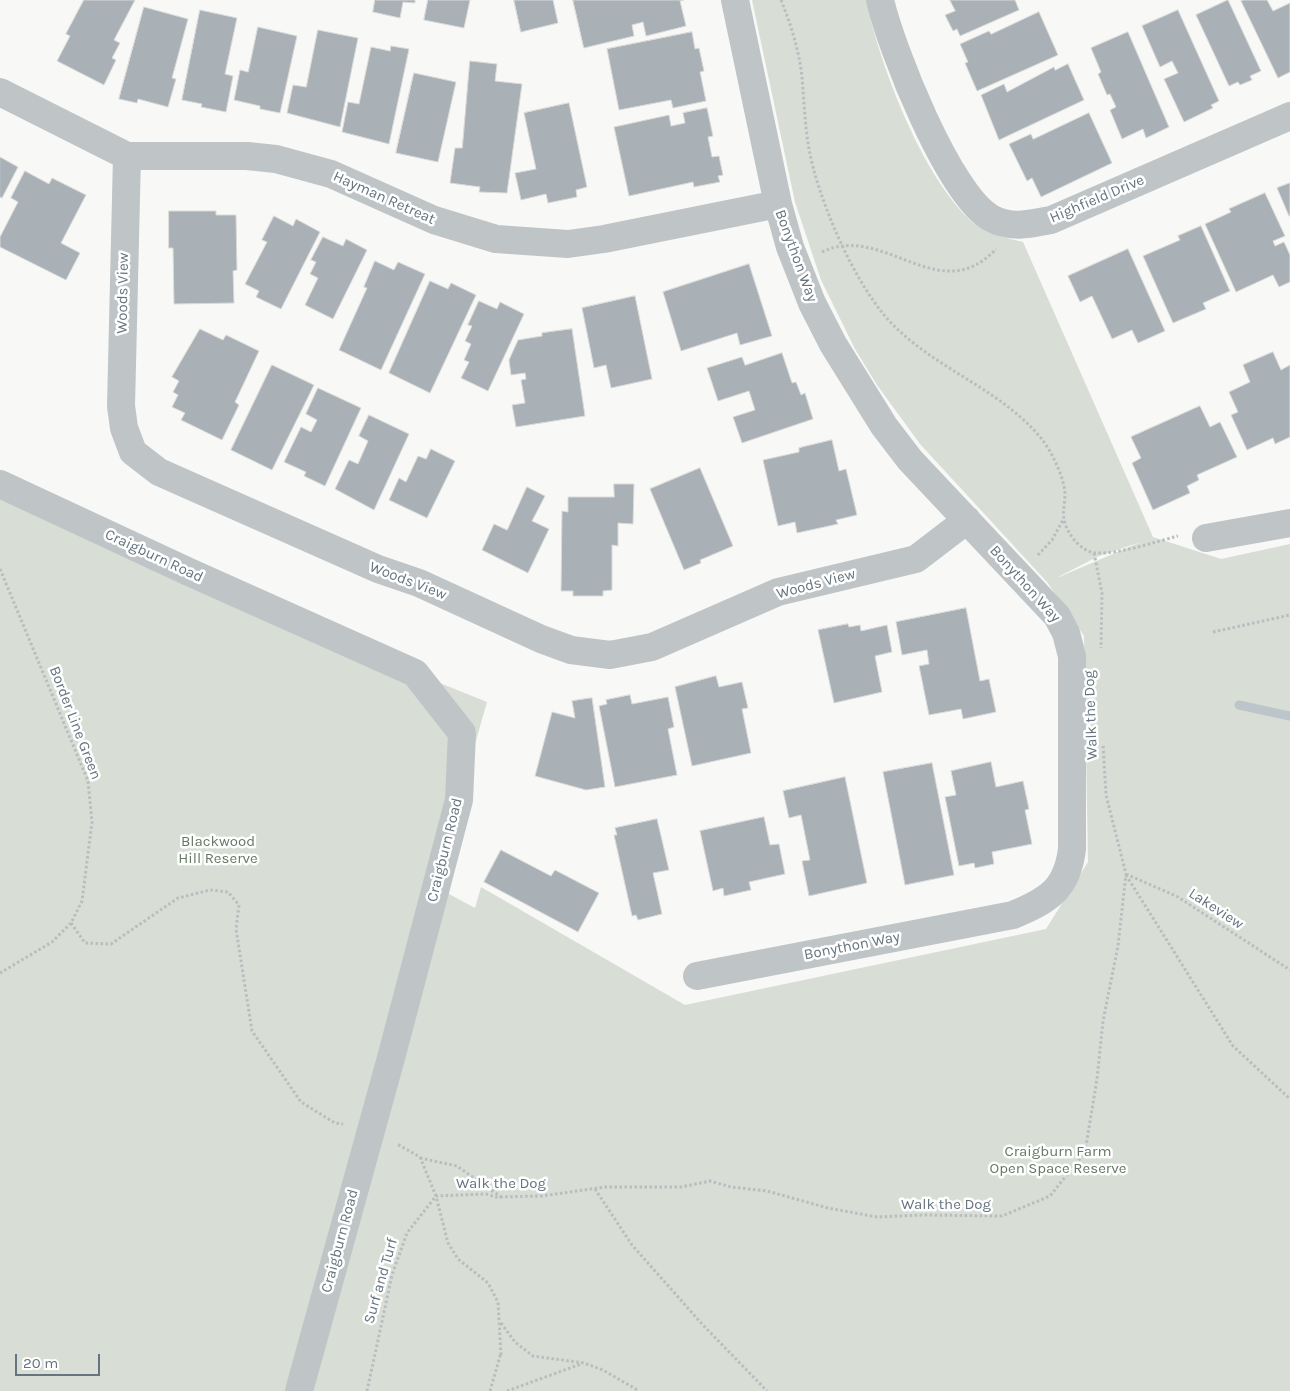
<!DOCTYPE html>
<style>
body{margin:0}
#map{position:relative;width:1290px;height:1391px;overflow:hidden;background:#f8f8f6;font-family:Karla,sans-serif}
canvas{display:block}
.scale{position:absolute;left:15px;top:1354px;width:85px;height:22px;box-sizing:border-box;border:2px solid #65747f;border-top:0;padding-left:6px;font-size:15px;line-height:18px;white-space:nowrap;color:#65747f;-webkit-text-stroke:4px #fff;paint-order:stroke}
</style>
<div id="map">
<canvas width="1290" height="1391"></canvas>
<div class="scale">20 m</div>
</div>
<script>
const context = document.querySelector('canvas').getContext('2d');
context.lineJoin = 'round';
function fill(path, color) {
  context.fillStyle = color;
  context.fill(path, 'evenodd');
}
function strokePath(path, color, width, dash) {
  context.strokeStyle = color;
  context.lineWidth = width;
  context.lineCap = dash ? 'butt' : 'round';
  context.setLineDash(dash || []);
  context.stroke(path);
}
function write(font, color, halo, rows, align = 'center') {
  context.font = font + ' Karla,sans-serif';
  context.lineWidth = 5;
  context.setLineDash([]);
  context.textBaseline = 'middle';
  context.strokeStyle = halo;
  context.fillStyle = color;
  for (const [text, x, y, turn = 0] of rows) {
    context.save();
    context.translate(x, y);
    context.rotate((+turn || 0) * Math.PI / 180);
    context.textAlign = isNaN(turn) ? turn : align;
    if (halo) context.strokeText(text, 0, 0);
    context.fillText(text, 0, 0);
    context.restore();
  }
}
fill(new Path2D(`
 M752 0H866C880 65 920 171 968 218 983 233 1003 237 1023 242L1153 537 1221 559 1290 544V1391H292L436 887 475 908 481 887 685 1005 1046 929 1088 862 1084 636 1047 582 920 444 877 385 855 349 821 280 795 202ZM1141 542 1059 577H1058L1099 556Z
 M0 476 415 673 487 702 290 1391H0Z`), '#d8ddd5');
strokePath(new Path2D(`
 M1239 705 1290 716`), '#bbc5ca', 9);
const building = new Path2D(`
 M84 0H135L114 40 120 43 112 58 116 60 104 85 57 61 70 36 66 34Z
 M375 0H415V3L403 2 400 18 373 12Z
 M428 0H470L464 28 424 20Z
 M514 0H553L558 23 521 32Z
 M573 0H684L680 1 686 26 646 36 643 22 632 25 634 36 584 48Z
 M950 0H1015L1019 10 960 36 957 29 953 31 945 15 955 11Z
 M1228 0 1261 71 1250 76 1252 80 1240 85 1238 82 1229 86 1196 15Z
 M1244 0H1267L1273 11 1290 3V72L1278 78 1241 1Z
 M144 7 188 19 172 78 176 79 168 107 138 99 137 103 119 99Z
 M200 10 237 18 225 74 233 76 226 112 201 107 202 104 182 100Z
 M1178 10 1219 101 1211 105 1213 108 1184 122 1164 79 1178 73 1172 61 1160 67 1142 26Z
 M1039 12 1058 55 977 91 965 63 968 62 960 44 989 31 991 34Z
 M258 27 297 36 280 113 260 109V106L234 100 240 70 248 72Z
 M318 30 358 38 340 127 287 113 293 85 306 87Z
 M692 32 695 49 699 48 704 71 700 72 706 101 673 108 671 100 619 110 607 49Z
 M1128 32 1169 127 1146 138 1143 129 1122 139 1110 110 1116 107 1110 94 1107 95 1098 74 1101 72 1091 48Z
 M391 46 409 49 389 144 342 132 348 102 359 104 371 47 390 51Z
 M470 61 497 64 495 81 522 84 507 193 479 192 480 187 450 183 455 148H462Z
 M1068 64 1084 100 999 140 981 95 1004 84 1007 92 1054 67 1055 70Z
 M414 73 456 82 438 162 396 153Z
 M569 103 587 187 576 190 577 197 548 203 546 194 521 200 515 173 536 169 524 113Z
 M707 108 713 136 708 137 712 157 719 156 723 175 718 176 720 182 694 187 693 182 629 196 614 127 669 115 671 126 685 123 683 113Z
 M1089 113 1112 163 1041 197 1032 178 1027 181 1009 144 1031 134 1033 139Z
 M0 157 18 167 2 198 0 197Z
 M25 171 49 184 52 178 86 195 61 243 80 253 66 280 0 247V237L18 202 11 198Z
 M1290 183V216H1289L1277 188Z
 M1265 193 1285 236 1273 241 1275 246 1284 242 1290 255V282L1279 287 1273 275 1236 292 1205 224 1231 212 1229 209Z
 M169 211H216V215H236L237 270 233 271 234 303 174 304 173 248H169Z
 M274 216 293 226 296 219 320 232 281 309 256 297 259 291 245 284 267 242 262 240Z
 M1201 226 1230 291 1203 303 1206 309 1173 323 1143 256 1180 240 1178 236Z
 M323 237 343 246 346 239 367 250 333 319 305 305 318 278 310 274 316 262 311 260Z
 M1128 249 1165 331 1138 343 1132 330 1112 339 1092 296 1080 302 1068 276Z
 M375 261 394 270 398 262 425 274 381 370 339 350 367 288 364 287Z
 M749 264 772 336 740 345 737 333 681 351 663 292Z
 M430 281 448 289 451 283 476 295 430 393 389 373Z
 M635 296 652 379 611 388 606 365 594 368 582 308Z
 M479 301 497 309 500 302 524 314 488 391 461 378 469 362 464 360 471 344 465 341 472 326 468 325Z
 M200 329 223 340 226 335 259 351 235 402 239 405 222 440 181 420 185 413 172 407 178 395 173 392 179 381 172 377Z
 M572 329 585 416 516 427 512 405 525 403 521 380 526 379 525 373 511 375 509 360 518 340 542 336V333Z
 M1273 352 1281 370 1290 365V437L1275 444 1273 438 1247 450 1231 415 1238 412 1229 392 1250 382 1243 365Z
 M782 353 792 383 796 382 801 395 805 393 813 419 742 443 733 417 755 410 749 391 718 401 707 368 742 357 745 365Z
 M272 365 314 385 272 470 231 450Z
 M318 388 361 408 325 486 304 476 306 472 284 462 301 427 311 432 317 420 306 414Z
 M1200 406 1210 427 1220 422 1237 457 1197 475 1199 480 1187 486 1190 493 1153 510 1132 463 1141 458 1131 437Z
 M369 415 409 434 374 510 335 489 349 460 358 464 368 441 359 436Z
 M832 440 839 471 846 469 857 515 836 520 838 524 797 533 795 522 778 526 763 460 799 452V448Z
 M431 449 455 461 427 518 389 500 399 478 406 482 418 456 426 459Z
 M700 468 733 546 700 560 701 563 684 570 650 489Z
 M614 484H634L633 524 618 523V546L612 545V590L603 591V596H573V591H561L562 511 568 512V497H614Z
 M527 487 545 496 532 521 549 529 528 573 482 550 494 524 507 530Z
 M966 608 980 681 989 679 996 712 963 719 961 709 929 715 919 666 929 664 927 650 902 655 896 622Z
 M848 624 849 627 860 625 861 631 887 625 892 652 875 656 882 692 834 703 818 630Z
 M716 676 719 687 742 682 748 708 742 709 751 753 692 766 675 687Z
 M630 695 632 704 668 697 674 727 668 729 677 775 615 787 599 706 607 704 606 700Z
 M592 698 605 787 586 790 535 776 552 712 575 718 572 701Z
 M991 762 996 787 1023 781 1029 809 1025 810 1032 844 992 852 994 864 975 868 974 863 959 866 945 797 956 795 951 771Z
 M932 763 954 875 905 885 883 772Z
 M845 777 867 883 809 896 802 861 810 860 801 815 789 818 783 791Z
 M764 817 770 845 779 844 785 874 749 882 751 890 724 896 723 888 713 891 700 831Z
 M657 819 669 870 653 873 662 914 638 920 636 915 632 916 614 835H617L615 828Z
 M501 850 551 876 555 870 599 893 578 932 484 882Z`);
fill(building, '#a9b1b6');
strokePath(building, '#dadad8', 1);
strokePath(new Path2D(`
 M781 0C791 25 799 50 802 77 804 101 805 125 809 149 818 198 850 272 881 311 924 366 996 384 1041 438 1051 451 1060 469 1064 486 1067 498 1062 509 1064 519 1066 533 1081 552 1096 553 1121 554 1154 542 1178 536
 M822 252C884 222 939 310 996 249
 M1094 553 1102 593 1101 648
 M1038 555 1052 540 1063 520
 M0 569 88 781 92 822 82 901 71 923 52 942 0 973
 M1213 632 1290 615
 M1126 874 1178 897 1290 970
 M1126 875 1233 1046 1290 1099
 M71 923 85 943 111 944 178 898 210 890 228 892 239 905 236 929 252 1031 301 1102 335 1123 343 1124
 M420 1158 457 1166 501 1197
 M595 1189 632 1245 702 1324 767 1391
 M501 1323 515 1342 533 1356 584 1363 603 1370 639 1391
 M501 1355 498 1302 488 1283 458 1259 448 1243 436 1196 486 1194 496 1197 542 1196 605 1187H681L710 1181 731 1187 767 1191 828 1208 877 1217 923 1215 1002 1216 1050 1196 1085 1152 1097 1079 1103 1021 1118 946 1126 874 1106 795 1103 744
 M367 1391 392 1275 407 1233 436 1196 420 1157 397 1144
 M490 1391 501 1353
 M507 1391 581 1364`), '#babdbf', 3, [2.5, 2.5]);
strokePath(new Path2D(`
 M880 0C891 48 949 195 991 218 1010 229 1031 224 1051 220L1290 116
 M0 92 127 156H247L276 159 331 174 434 220 496 239 568 244 604 239 778 204
 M127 156 121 406 124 428 133 452 159 472 378 569 419 583 541 639 571 650 610 655 652 647 778 592 916 559 967 520
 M0 484 189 572 415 673 462 733 459 800 391 1058 299 1391
 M1206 538 1290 523
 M697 976 1013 915C1049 900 1067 889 1072 849V656L1066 633 1057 616 910 460 884 426 833 344 812 303 790 247 778 204 735 0`), '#bfc4c7', 28);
write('15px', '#65747f', '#fff', [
 ["Hayman Retreat",384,198,24],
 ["Highfield Drive",1097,199,-23],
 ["Bonython Way",796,256,70],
 ["Woods View",123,293,-89],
 ["Craigburn Road",154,556,25],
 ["Woods View",408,581,21],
 ["Woods View",816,584,-15],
 ["Bonython Way",1025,584,48],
 ["Walk the Dog",1091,715,-92],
 ["Border Line Green",75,723,69],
 ["Craigburn Road",445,850,-76],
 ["Lakeview",1216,909,33],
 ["Bonython Way",852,946,-11],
 ["Walk the Dog",501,1184],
 ["Walk the Dog",946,1205],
 ["Craigburn Road",340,1241,-75],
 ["Surf and Turf",381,1281,-74]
]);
write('15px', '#677864', '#fff', [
 ["Blackwood",218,842],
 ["Hill Reserve",218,859],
 ["Craigburn Farm",1058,1152],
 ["Open Space Reserve",1058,1169]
]);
</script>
